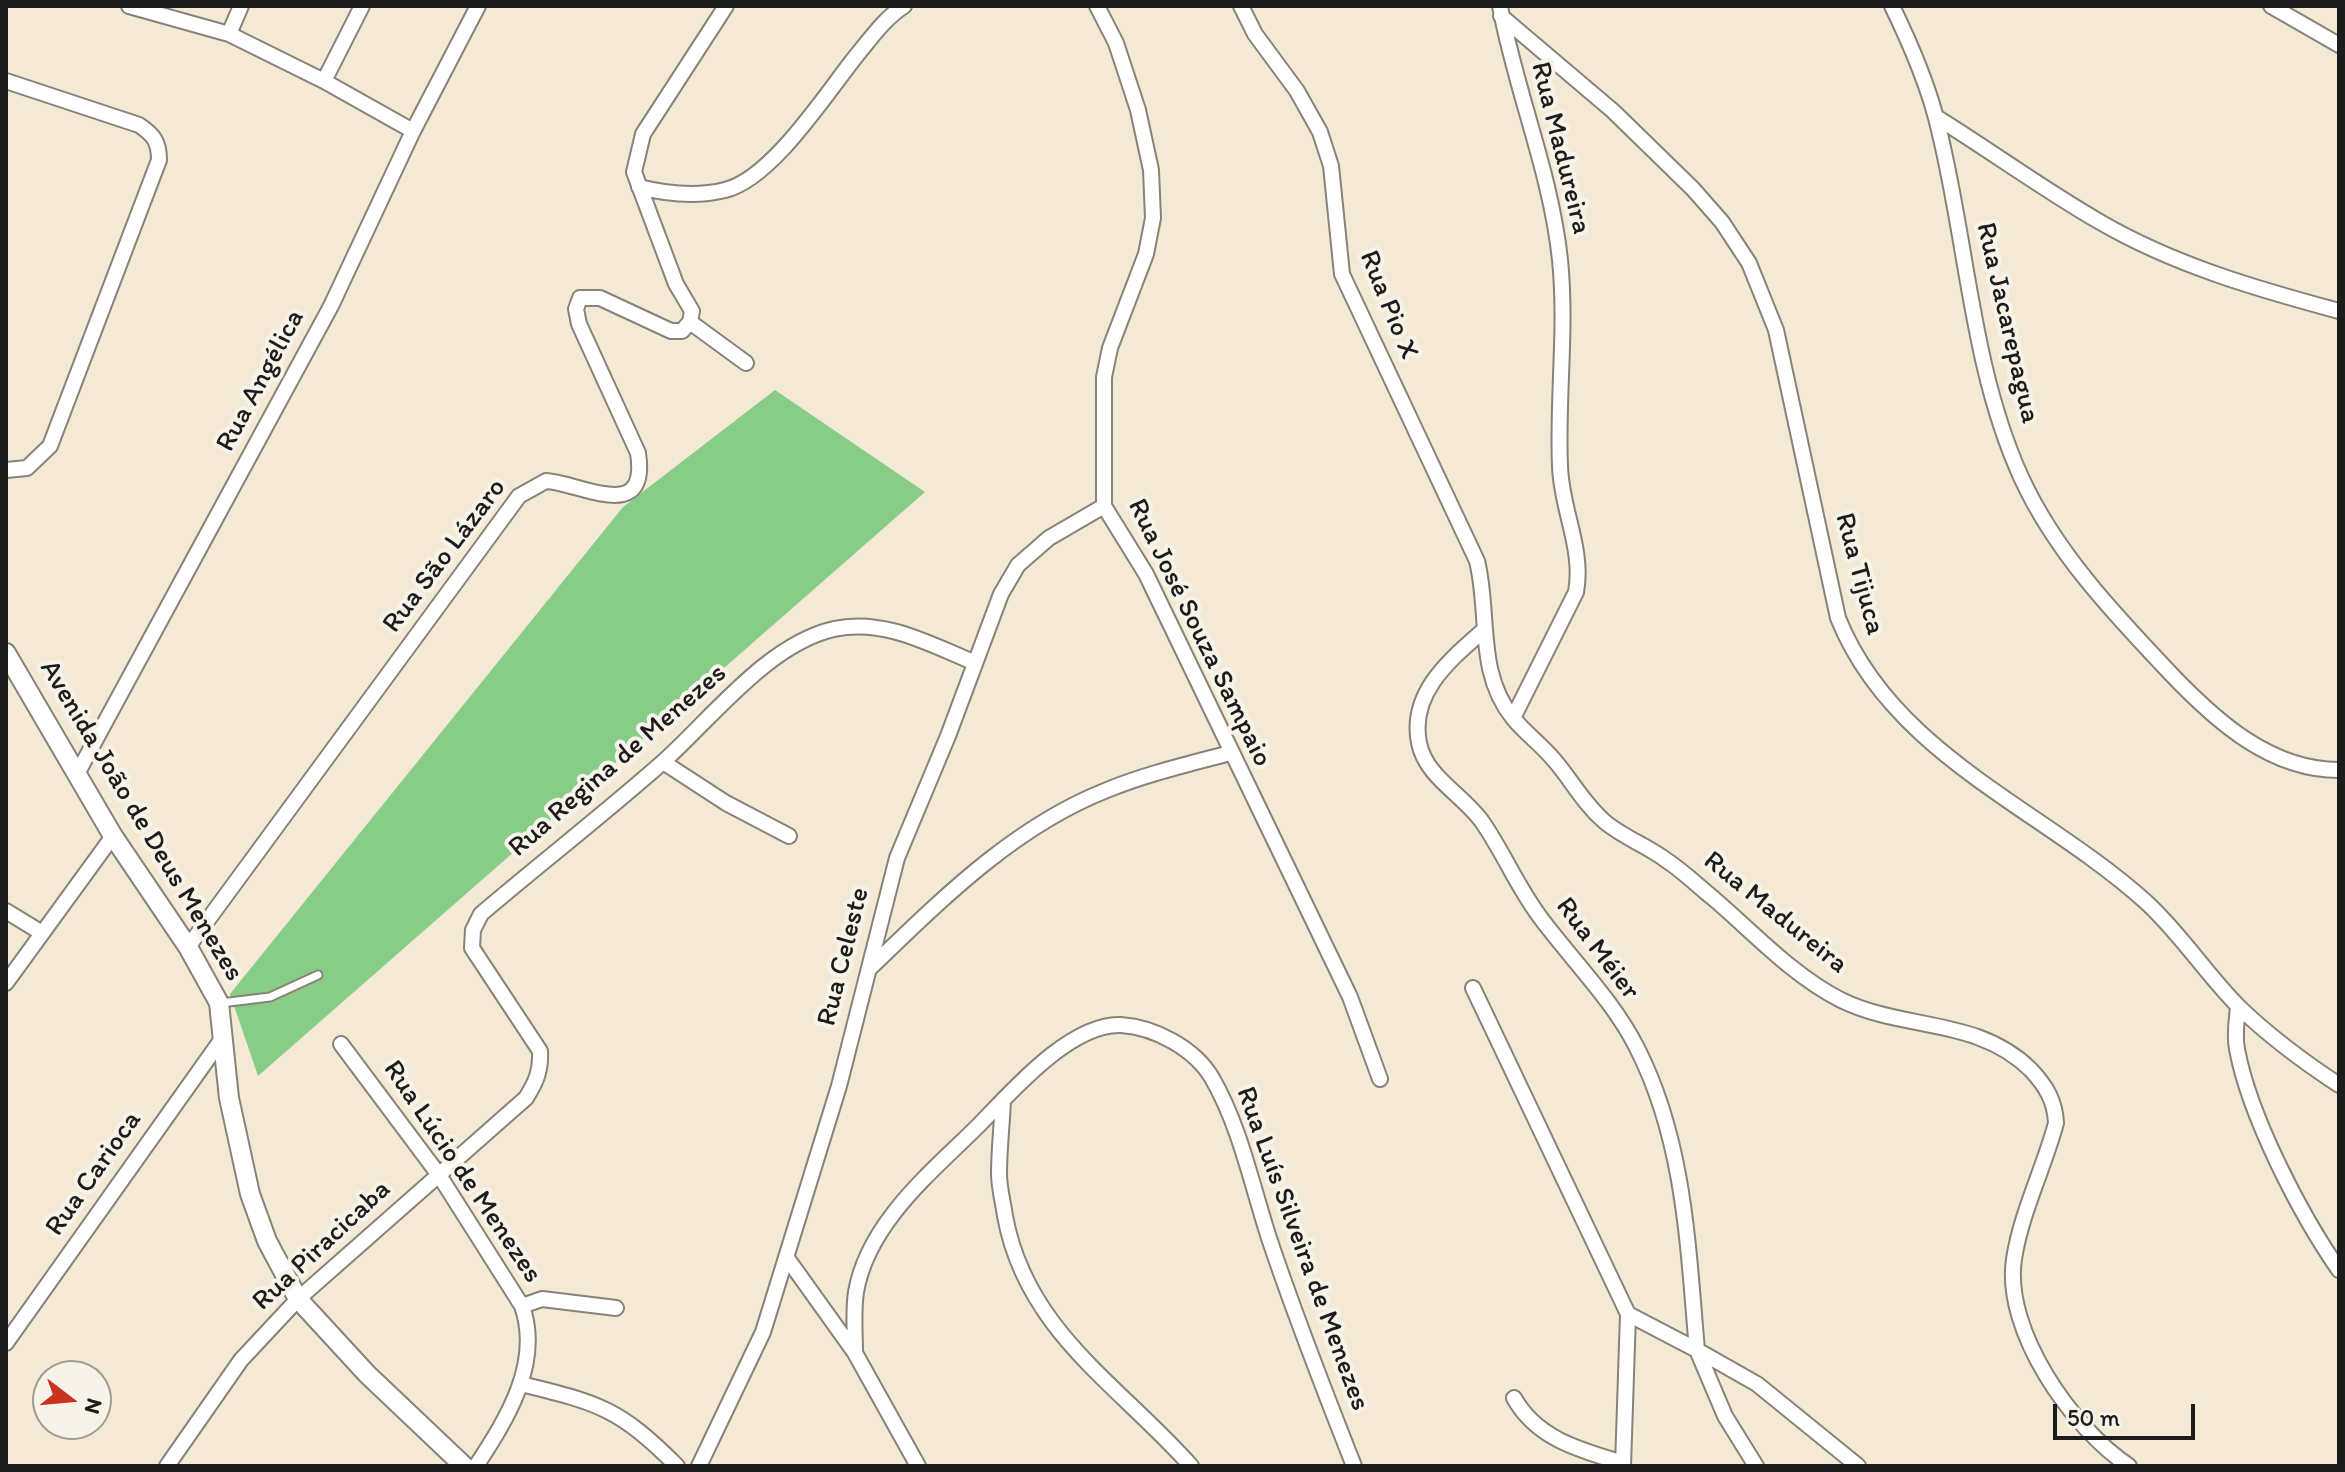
<!DOCTYPE html>
<meta charset="utf-8">
<style>
body{margin:0}
#map{position:relative;width:2345px;height:1472px;overflow:hidden;background:#f4e9d5;font-family:Itim,sans-serif}
canvas{display:block}
.frame{position:absolute;inset:0;border:8px solid #1c1c1c;pointer-events:none}
.north{position:absolute;left:32px;top:1360px;width:80px;height:80px;box-sizing:border-box;background:#f7f3e8;border:2px solid #9f9d96;border-radius:50%;rotate:106deg;font-size:22px;font-weight:700;line-height:32px;text-align:center;color:#1c1c1c}
.north::after{content:'';display:block;margin:auto;width:28px;height:36px;background:#c8321e;clip-path:polygon(50% 0,100% 100%,50% 72%,0 100%)}
.scale{position:absolute;left:2053px;top:1404px;width:142px;height:36px;box-sizing:border-box;border:4px solid #1c1c1c;border-top:0;padding-left:10px;font-size:24px;line-height:28px;white-space:nowrap;color:#1c1c1c;-webkit-text-stroke:6px #f7f3e8;paint-order:stroke}
</style>
<div id="map">
<canvas width="2345" height="1472"></canvas>
<div class="frame"></div>
<div class="north">N</div>
<div class="scale">50 m</div>
</div>
<script>
const context = document.querySelector('canvas').getContext('2d');
context.lineJoin = 'round';
function fill(path, color) {
  context.fillStyle = color;
  context.fill(path, 'evenodd');
}
function strokePath(path, color, width, dash) {
  context.strokeStyle = color;
  context.lineWidth = width;
  context.lineCap = dash ? 'butt' : 'round';
  context.setLineDash(dash || []);
  context.stroke(path);
}
function write(font, color, halo, rows, align = 'center') {
  context.font = font + ' Itim,sans-serif';
  context.lineWidth = 8;
  context.setLineDash([]);
  context.textBaseline = 'middle';
  context.strokeStyle = halo;
  context.fillStyle = color;
  for (const [text, x, y, turn = 0] of rows) {
    context.save();
    context.translate(x, y);
    context.rotate((+turn || 0) * Math.PI / 180);
    context.textAlign = isNaN(turn) ? turn : align;
    if (halo) context.strokeText(text, 0, 0);
    context.fillText(text, 0, 0);
    context.restore();
  }
}
fill(new Path2D(`
 M775 390 925 492 258 1076 230 994 623 507Z`), '#87cd88');
const service = new Path2D(`
 M221 1003 270 997 318 975`);
const minor = new Path2D(`
 M129 6 229 34 324 81 413 131
 M1097 6 1116 43 1138 110 1151 170 1153 218 1146 254 1110 348 1104 377V506L1146 574 1350 997 1380 1079
 M1241 6 1255 34 1297 91 1320 132 1331 166 1342 274 1477 561C1490 613 1476 673 1513 718 1525 733 1542 745 1555 761 1572 781 1584 804 1605 822 1623 837 1647 846 1666 860 1683 871 1698 886 1713 898 1754 933 1792 975 1841 1000 1904 1031 1978 1017 2031 1070 2046 1086 2055 1101 2056 1123 2044 1168 2021 1213 2014 1259 2003 1331 2073 1429 2129 1466
 M1500 6C1516 92 1551 173 1560 260 1567 329 1557 397 1560 466 1561 509 1584 549 1576 592L1513 718
 M1892 6C1909 41 1926 80 1936 118 1967 236 1970 365 2021 477 2055 552 2115 615 2171 674 2216 721 2270 770 2339 770
 M2271 6 2339 45
 M1501 16 1613 111 1693 189 1722 222 1749 263 1776 330 1838 618C1893 755 2043 809 2146 902 2181 934 2206 974 2239 1007 2269 1036 2304 1062 2339 1085
 M229 34 241 6
 M6 81 139 125C154 135 159 142 159 160L50 446 27 468 6 470
 M324 81 362 6
 M1936 117C1991 151 2044 190 2100 222 2174 265 2257 289 2339 311
 M639 187C667 194 697 197 725 190 772 179 827 92 857 55 871 38 885 18 904 6
 M690 322 692 311 676 284 634 172 643 134 726 6
 M1485 629C1451 659 1409 692 1419 743 1426 778 1464 795 1483 823 1505 855 1518 889 1543 921 1574 962 1614 1002 1637 1048 1685 1142 1688 1248 1697 1350L1757 1384 1858 1466
 M663 762 726 803 789 836
 M77 774 331 306 413 131 478 6
 M6 911 42 933
 M188 947 519 496 546 481C581 483 649 525 638 453L579 324 576 309 580 298H600L671 331H682L690 322 746 363
 M869 969C941 900 1013 827 1107 790 1146 774 1189 764 1230 753
 M6 983 113 836
 M1473 988 1628 1314 1623 1466
 M2238 1006C2237 1020 2234 1034 2237 1049 2249 1115 2300 1214 2339 1270
 M341 1044 439 1175 522 1306C542 1363 507 1419 476 1466
 M1003 1100C1002 1125 999 1149 999 1174 999 1187 1003 1202 1005 1216 1026 1331 1119 1385 1191 1466
 M787 1258 855 1353 918 1466
 M522 1306 542 1299 616 1308
 M1628 1314 1697 1350 1725 1416 1756 1466
 M6 1343 224 1036
 M855 1353C855 1333 853 1311 856 1292 868 1222 933 1171 980 1124 1013 1090 1071 1023 1121 1025 1155 1027 1195 1049 1212 1078 1240 1126 1252 1186 1269 1238 1295 1316 1324 1390 1354 1466
 M521 1384C599 1403 619 1408 677 1466
 M1514 1398C1537 1439 1580 1450 1623 1463
 M167 1466 241 1360 298 1299 526 1098C536 1082 541 1071 540 1051L472 948 473 930 481 914C541 863 604 814 663 762 712 718 768 644 834 629 883 618 930 644 973 662
 M699 1466 763 1332 839 1086 897 858 948 736 1001 594 1018 565 1049 538 1104 506`);
const tertiary = new Path2D(`
 M6 653 113 836 188 947 219 1003 229 1098 250 1194 267 1241 298 1299 367 1374 464 1466`);
strokePath(service, '#888278', 11);
strokePath(minor, '#888278', 18);
strokePath(tertiary, '#888278', 22);
strokePath(service, '#fff', 7);
strokePath(minor, '#fff', 14);
strokePath(tertiary, '#fff', 18);
write('28px', '#1c1c1c', '#f7f3e8', [
 ["Rua Madureira",1560,148,76],
 ["Rua Pio X",1388,305,68],
 ["Rua Jacarepagua",2007,323,77],
 ["Rua Angélica",261,381,-62],
 ["Rua São Lázaro",445,556,-53],
 ["Rua Tijuca",1859,574,75],
 ["Rua José Souza Sampaio",1199,633,64],
 ["Rua Regina de Menezes",618,761,-41],
 ["Avenida João de Deus Menezes",141,821,59],
 ["Rua Madureira",1775,913,39],
 ["Rua Méier",1597,949,53],
 ["Rua Celeste",844,957,-76],
 ["Rua Lúcio de Menezes",462,1172,56],
 ["Rua Carioca",94,1174,-55],
 ["Rua Piracicaba",322,1246,-43],
 ["Rua Luís Silveira de Menezes",1302,1249,70]
]);
</script>
